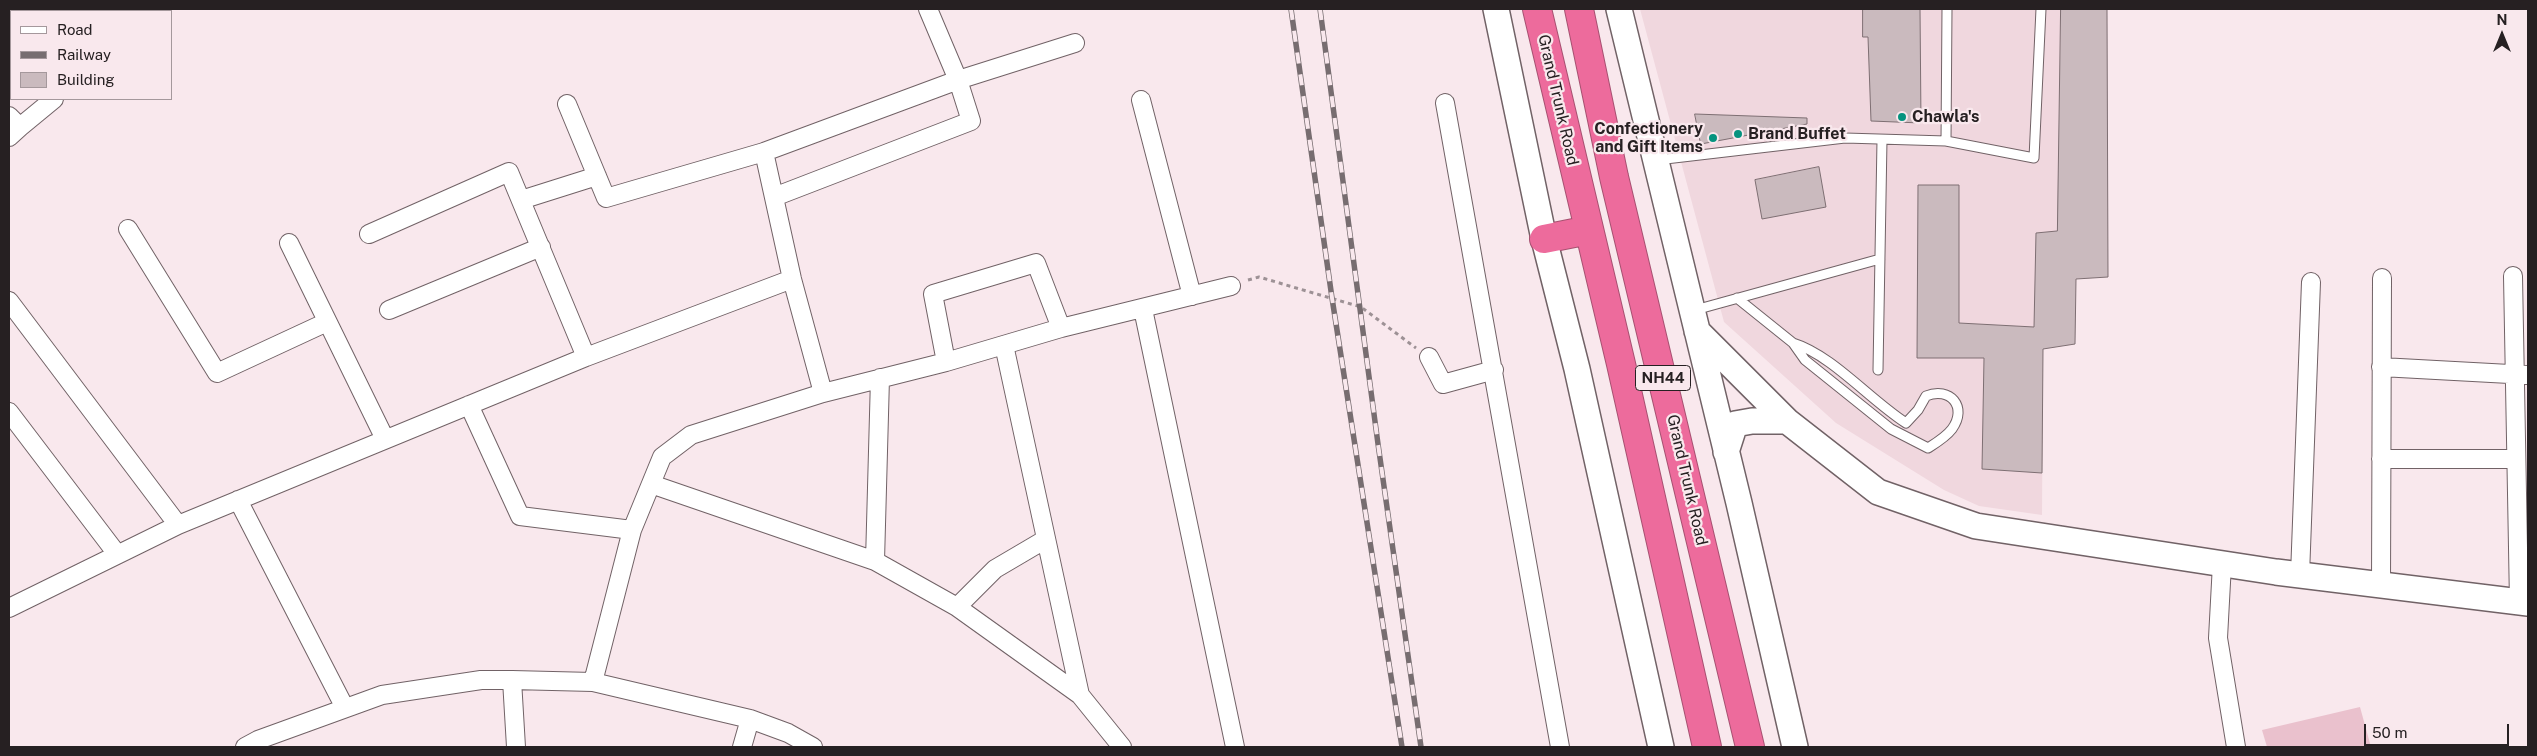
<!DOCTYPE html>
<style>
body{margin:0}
#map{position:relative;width:2537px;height:756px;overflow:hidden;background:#f9e8ed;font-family:"Public Sans",sans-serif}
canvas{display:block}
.frame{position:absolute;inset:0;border:10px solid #262022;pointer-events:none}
.legend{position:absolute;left:10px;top:10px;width:162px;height:90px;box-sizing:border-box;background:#f9e8ed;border:1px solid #a5989c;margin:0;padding:6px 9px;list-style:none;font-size:15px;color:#262022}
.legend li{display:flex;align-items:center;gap:10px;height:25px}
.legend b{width:25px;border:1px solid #a5989c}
.north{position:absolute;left:2477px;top:10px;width:50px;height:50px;-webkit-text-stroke:4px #f9e8ed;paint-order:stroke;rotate:0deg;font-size:14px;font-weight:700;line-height:20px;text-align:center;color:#262022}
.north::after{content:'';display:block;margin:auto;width:18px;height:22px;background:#262022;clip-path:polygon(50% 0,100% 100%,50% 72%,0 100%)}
.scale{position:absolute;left:2364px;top:724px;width:145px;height:22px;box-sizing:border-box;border:2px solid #262022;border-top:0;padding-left:6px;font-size:15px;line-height:18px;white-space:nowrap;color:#262022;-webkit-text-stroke:4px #f9e8ed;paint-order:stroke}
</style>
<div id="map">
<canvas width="2537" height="756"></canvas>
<div class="frame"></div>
<ul class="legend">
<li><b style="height:6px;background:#fff"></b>Road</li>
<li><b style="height:6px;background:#776d70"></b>Railway</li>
<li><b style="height:14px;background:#cababe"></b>Building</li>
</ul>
<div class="north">N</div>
<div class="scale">50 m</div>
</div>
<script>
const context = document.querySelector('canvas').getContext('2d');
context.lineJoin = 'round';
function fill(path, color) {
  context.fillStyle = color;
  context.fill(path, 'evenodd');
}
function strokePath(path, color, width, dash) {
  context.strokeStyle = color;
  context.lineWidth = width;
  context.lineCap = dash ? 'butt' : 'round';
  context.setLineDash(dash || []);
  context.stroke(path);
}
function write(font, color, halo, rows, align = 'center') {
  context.font = font + ' "Public Sans",sans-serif';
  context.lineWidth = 4.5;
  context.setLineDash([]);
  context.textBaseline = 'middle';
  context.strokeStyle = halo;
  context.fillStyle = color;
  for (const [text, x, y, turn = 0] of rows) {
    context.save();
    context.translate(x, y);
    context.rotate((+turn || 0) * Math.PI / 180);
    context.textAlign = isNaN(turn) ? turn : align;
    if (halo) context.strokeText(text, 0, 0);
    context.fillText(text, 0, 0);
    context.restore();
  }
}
fill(new Path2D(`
 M1640 9H2107L2108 277 2076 279 2075 344 2043 349 2042 515 1979 506 1944 490 1836 423 1724 322Z`), '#f0d7de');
fill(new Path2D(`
 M2360 707 2371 747H2267L2262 730Z`), '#eac1cd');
const building = new Path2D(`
 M1863 9H1920L1921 123 1871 121 1868 37H1863Z
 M2061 9H2107L2108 277 2076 279 2075 344 2043 349 2042 473 1982 469 1984 358H1917L1918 185H1959V323L2034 327 2036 233 2057 231Z
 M1695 114 1807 118V124L1701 144Z
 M1819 167 1826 207 1762 219 1755 180Z`);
fill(building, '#cababe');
strokePath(building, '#7e6f73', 1);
const lane = new Path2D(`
 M1947 9 1946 141 2034 158 2041 9
 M1657 160 1845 138 1946 141
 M1737 298 1793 343 1805 360 1891 429 1928 448C1936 443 1946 437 1952 429 1968 407 1950 386 1926 396L1918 410 1906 423C1870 400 1832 355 1793 343
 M1695 310 1880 259
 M1878 370 1882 140`);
const street = new Path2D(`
 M1141 100 1192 296
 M1445 103 1560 747
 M567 104 606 198 764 152 958 80 1075 43
 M9 116 20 127 9 137
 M20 127 54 99
 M764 152 792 279 823 393
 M774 197 971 121 958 80 928 9
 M521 200 597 176
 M128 229 217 373 327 322
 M369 234 509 172 586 357
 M289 243 385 439
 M2513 276 2519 602
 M9 301 178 525
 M1143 309 1235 747
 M389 310 541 247
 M1004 345 1080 695
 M1429 357 1443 384 1494 370
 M946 362 933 294 1036 263 1061 328
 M2381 367 2528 375
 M469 405 520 516 632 530
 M9 412 117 554
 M2381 459H2516
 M651 484 875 561 957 607 1080 695 1122 747
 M238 500 345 708
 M875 561 880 378
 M2222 564 2218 638 2236 747
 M2300 575 2311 282
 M2381 585 2382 278
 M957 607 995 569 1046 539
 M9 608 178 525 586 357 792 279
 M512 680 516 747
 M593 682 632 530 662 457 691 435 823 393 946 362 1061 328 1231 286
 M245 747 258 740 382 695 481 680H512L593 682 750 719 788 733 813 747
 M742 747 750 719`);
const secondary = new Path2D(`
 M1496 9 1544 239 1577 369 1661 747
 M1619 9 1739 503 1795 747
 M1697 331 1787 421 1878 492 1976 526 2276 572 2528 603
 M1726 452 1735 424 1752 421H1787`);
const highway = new Path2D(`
 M1537 9 1621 364 1707 747
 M1579 9 1614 177 1750 747
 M1544 239 1589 230`);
strokePath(lane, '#716266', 11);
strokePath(street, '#716266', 20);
strokePath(secondary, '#716266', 28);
strokePath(highway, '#a75171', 30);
strokePath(new Path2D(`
 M1248 280 1259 277 1361 307 1416 348`), '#9d9195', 3, [4, 4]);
strokePath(lane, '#fff', 9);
strokePath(street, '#fff', 18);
strokePath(secondary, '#fff', 25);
strokePath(highway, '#ed6b9c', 28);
const rail = new Path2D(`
 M1291 9 1332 298 1402 747
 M1320 9 1378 444 1421 747`);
strokePath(rail, '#776d70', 5.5);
strokePath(rail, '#f9e8ed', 4, [11]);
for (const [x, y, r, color] of [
 [1902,117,5,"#05937f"],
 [1738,134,5,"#05937f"],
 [1713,138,5,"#05937f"]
]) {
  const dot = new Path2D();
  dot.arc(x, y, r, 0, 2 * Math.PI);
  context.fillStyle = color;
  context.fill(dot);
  strokePath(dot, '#f9e8ed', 2);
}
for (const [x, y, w] of [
 [1663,378,55]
]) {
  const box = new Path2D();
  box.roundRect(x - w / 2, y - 12.5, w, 25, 4);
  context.fillStyle = '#f9e8ed';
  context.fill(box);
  strokePath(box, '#262022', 1);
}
write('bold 15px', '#262022', null, [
 ["NH44",1663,378]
]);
write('16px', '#262022', '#f9e8ed', [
 ["Grand Trunk Road",1558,100,77],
 ["Grand Trunk Road",1687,480,77]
]);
write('bold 16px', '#262022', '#f9e8ed', [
 ["Chawla's",1912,117],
 ["Confectionery",1703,129,"right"],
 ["and Gift Items",1703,147,"right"],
 ["Brand Buffet",1748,134]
], 'left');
</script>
